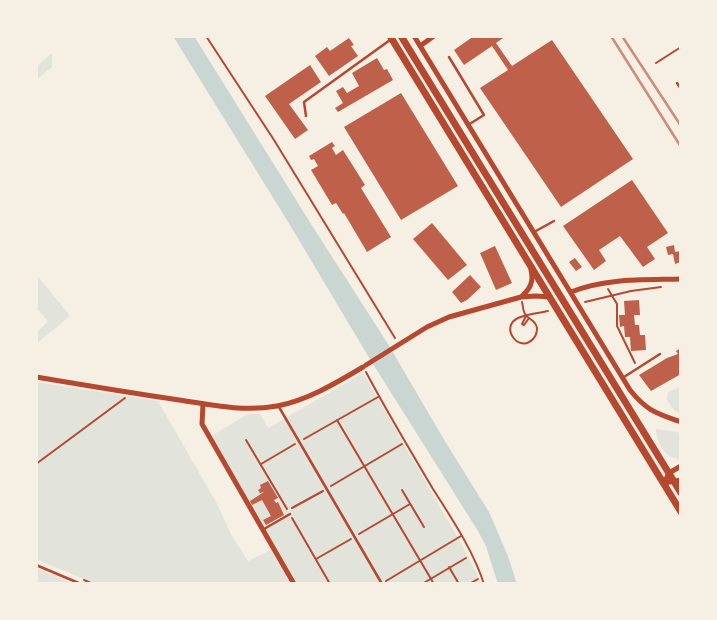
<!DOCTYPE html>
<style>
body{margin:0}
#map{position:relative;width:717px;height:620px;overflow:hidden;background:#f6efe4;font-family:Quicksand,sans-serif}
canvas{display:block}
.frame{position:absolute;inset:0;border:38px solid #f6efe4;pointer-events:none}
</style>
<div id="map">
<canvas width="717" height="620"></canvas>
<div class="frame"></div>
</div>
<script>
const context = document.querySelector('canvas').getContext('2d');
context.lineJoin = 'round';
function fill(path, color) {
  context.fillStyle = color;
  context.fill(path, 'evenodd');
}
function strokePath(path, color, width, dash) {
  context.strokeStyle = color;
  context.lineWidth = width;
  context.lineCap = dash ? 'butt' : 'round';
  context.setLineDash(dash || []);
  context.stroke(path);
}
fill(new Path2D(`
 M52 53V67L36 80V67Z
 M36 274 70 316 36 344V333L48 321 36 308Z
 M363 373 458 538 477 574 481 584H296L211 436 248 414H260L268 428Z
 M36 382 158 401 216 502 232 536 248 561 271 550 290 584H95L36 559Z
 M681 386V414L675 411 667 400 668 392Z
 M656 429 678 432 681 438V457L679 459C664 457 657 444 656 429Z
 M36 568 73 584H36Z`), '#e2e4dc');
fill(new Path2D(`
 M173 36H194L311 224 388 344 446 443 489 512 508 556 517 584H498L486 546 478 531 368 356 290 225Z`), '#c9d6d2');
fill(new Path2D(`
 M474 36H506L496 43 512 66 552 40 633 159 561 207 480 88 508 70 492 46 464 65 454 50Z
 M349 38 354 45 351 46 358 56 329 76 315 56 327 47 330 51Z
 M377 58 384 70 387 69 393 80 338 112 335 108 343 103 336 91 343 87 347 93 359 86 352 73Z
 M310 65 321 82 289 104 308 130 295 139 265 96Z
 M401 93 458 186 401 220 344 127Z
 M332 142 335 146 332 148 336 155 343 150 365 185 361 188 391 237 367 252 344 213 343 214 336 203 332 205 311 170 318 166 314 159 311 160 309 156Z
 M632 180 668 233 647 247 655 259 643 267 620 236 599 250 606 261 594 270 563 226Z
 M432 223 467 265 448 280 413 239Z
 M674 245 675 252 681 251V262L675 264 673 254 668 255 666 247Z
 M495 246 512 283 496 290 480 253Z
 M575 258 582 267 576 271 569 262Z
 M470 275 481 287 467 300 461 303 452 292Z
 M639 300 640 315H634L635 325H639L640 335H645L646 350 631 351 630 337H625L624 326 620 327 619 315H625L624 301Z
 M681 348V374L651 391 639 375 667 358 678 354 676 351Z
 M268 481 278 498 274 500 276 503 278 502 284 515 266 525 263 520 271 516 262 500 252 505 250 501 264 492 260 493 258 490 261 488 260 485Z`), '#bf614a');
strokePath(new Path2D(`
 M206 36 274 140 395 338
 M656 63 681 47
 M608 289 617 304V326L635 363
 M522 302C523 306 523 311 525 314 529 320 536 320 537 328 537 332 536 336 533 339 519 354 499 327 518 318 526 314 539 313 548 311
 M585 302 631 291 661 287
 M526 316 522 324 524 325 529 318
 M366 372C387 412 410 450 433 489 452 519 473 550 484 584
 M337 420 434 584
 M304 439 378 397
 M246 440 287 509
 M36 464 125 398
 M261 464 295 444
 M331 486 402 444
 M402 490 424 527
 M292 508 323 491
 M292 518 330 584
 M359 534 410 504
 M316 559 351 539
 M449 567 459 584
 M84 580 93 584
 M386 581 461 536
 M422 584 466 558
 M469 584 478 579`), '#b5482f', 2);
strokePath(new Path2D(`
 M449 57 484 115 468 125
 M677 83 681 89
 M306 116 304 102 390 40
 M534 232 554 221
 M624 377 660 354
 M279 407 382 584
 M264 529 290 514
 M36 565 81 584`), '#b5482f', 2.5);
strokePath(new Path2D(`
 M414 36 630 390C647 411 656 413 681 422
 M420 46 434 36
 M571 292C605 278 644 280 681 279
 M521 297C530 289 534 282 531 270
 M366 365 427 327 449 317 521 297 536 296 550 297
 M36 377C84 385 131 393 179 400 211 405 245 412 277 406 308 400 336 383 363 367
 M203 404 202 424 294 584
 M681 466 669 473 664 483 681 480`), '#b5482f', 5);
strokePath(new Path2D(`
 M390 36 681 512
 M401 36 681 493`), '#b5482f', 7);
strokePath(new Path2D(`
 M611 36 681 147
 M622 36 681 126`), '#cf8b77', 2.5);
</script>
